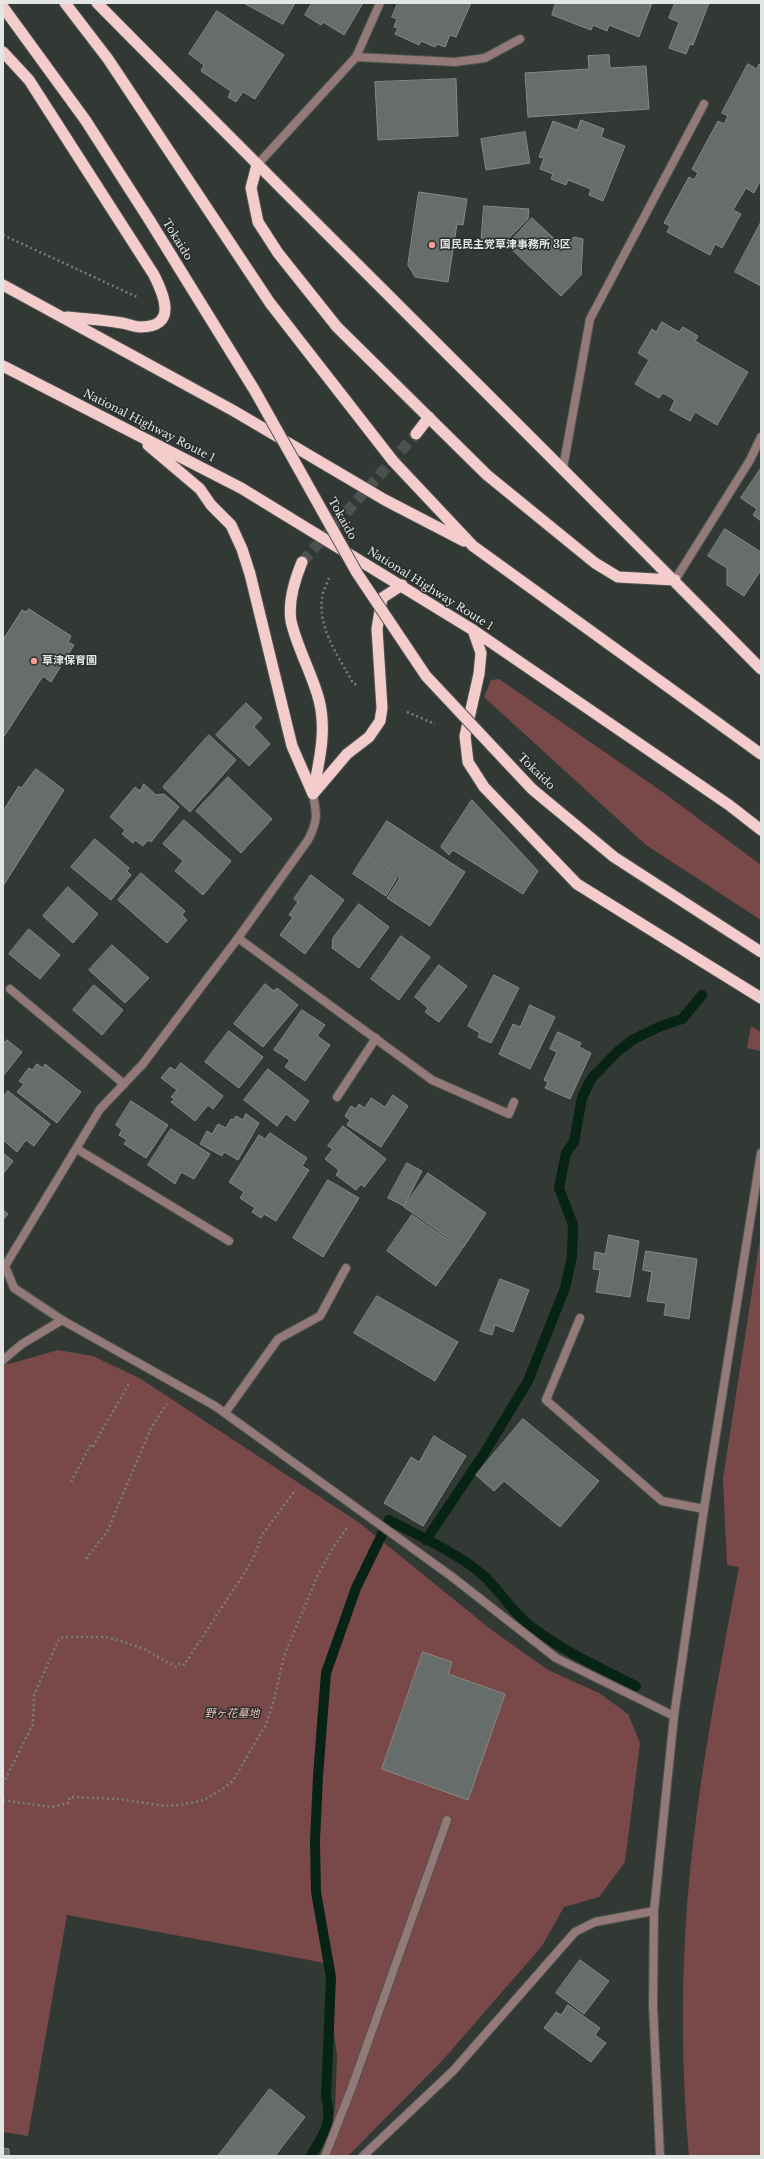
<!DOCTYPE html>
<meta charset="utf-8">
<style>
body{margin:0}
#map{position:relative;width:764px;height:2159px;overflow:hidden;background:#323834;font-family:"Libre Baskerville",serif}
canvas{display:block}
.frame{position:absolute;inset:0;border:4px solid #e3e6e4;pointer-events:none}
</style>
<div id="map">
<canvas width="764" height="2159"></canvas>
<div class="frame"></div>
</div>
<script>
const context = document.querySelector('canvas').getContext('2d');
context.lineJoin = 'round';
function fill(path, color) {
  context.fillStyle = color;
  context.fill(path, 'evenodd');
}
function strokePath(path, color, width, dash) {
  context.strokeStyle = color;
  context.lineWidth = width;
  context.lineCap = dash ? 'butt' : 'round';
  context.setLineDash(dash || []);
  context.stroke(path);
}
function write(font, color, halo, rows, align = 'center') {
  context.font = font + ' "Libre Baskerville","Noto Sans JP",serif';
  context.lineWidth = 3;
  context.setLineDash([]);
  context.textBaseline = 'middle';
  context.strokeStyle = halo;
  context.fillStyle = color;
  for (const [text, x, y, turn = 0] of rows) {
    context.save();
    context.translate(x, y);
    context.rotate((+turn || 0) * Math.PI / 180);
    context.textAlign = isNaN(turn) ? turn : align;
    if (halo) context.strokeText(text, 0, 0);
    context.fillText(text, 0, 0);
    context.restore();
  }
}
fill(new Path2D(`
 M499 679 664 793 761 865V920L646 845 484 697 491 680Z
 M751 1026 761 1032V1051L747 1048Z
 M761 1233V2156H689C682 2078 681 1998 686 1920 694 1801 717 1684 739 1567L727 1565 723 1479Z
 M58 1350 93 1356 141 1379 361 1524 489 1628 548 1670 599 1693 628 1714 640 1743 625 1862 599 1897 564 1907 542 1946 442 2061 348 2156H327L324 2154 335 2109 337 2056 325 1963 67 1915 28 2136 3 2132V1362L9 1364Z`), '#79494a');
strokePath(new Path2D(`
 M426 1540 485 1452 528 1381 565 1288 572 1257 573 1225 559 1188 566 1153 574 1142 582 1098 591 1079 616 1053 632 1040 661 1026 682 1019 702 995
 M311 2156C324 2132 333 2125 326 2097L331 1977 316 1892 315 1841 318 1776 326 1673 356 1588 389 1520C419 1536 460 1554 485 1577 502 1593 513 1614 533 1628 565 1652 600 1668 636 1686`), '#072316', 10);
const building = new Path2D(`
 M244 3H295L283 24Z
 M312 3H363L344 35 323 22 321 25 305 15Z
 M398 3H471L456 37 450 35 445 47 437 44 435 47 421 41 419 45 395 34 398 28 394 27 397 19 392 17Z
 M556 3H652L639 37 609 25 607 31 593 25 591 30 552 15Z
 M675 3H709L693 45 690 44 686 54 669 48 679 22 669 18Z
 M217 11 284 55 255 99 243 92 236 102 228 97 231 91 201 71 204 65 189 54Z
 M609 55 610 68 646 66 649 109 528 117 525 73 589 69 588 56Z
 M748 64 757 69 759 64 761 65V179L754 193 746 188 733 210 741 214 722 248 715 244 710 255 667 232 670 226 664 223 689 177 694 180 698 173 692 169 718 121 724 124 728 116 722 113Z
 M456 79 458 136 378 140 375 82Z
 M581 120 604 129 601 137 625 146 603 201 589 195 591 189 568 180 566 185 551 179 553 174 540 169 544 158 539 157 553 121 577 130Z
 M525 132 530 163 486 170 481 139Z
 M419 192 467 199 463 225 457 224 448 282 415 277 408 265Z
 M484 206 529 209 528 219 503 244V248L481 246Z
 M532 218 564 248 574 237 583 239 581 275 561 296 507 245Z
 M761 222V286L735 272Z
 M662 322 679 332 683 327 698 336 695 341 748 372 717 425 695 412 690 421 670 410 675 400 663 393 659 398 635 384 649 360 638 353 652 329 656 332Z
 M761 468V521L753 515 757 509 741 498Z
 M725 529 761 552V570L744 596 727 585V568L708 556Z
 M29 609 71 636 68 642 74 645 51 682 43 676 3 738V640L22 610 26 612Z
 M246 703 262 718 254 727 270 744 249 766 216 735Z
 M209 735 236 760 190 812 163 787Z
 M36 769 64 790 3 886V811L19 786 21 788Z
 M228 777 272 819 241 853 196 811Z
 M144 784 156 795 164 794 179 807 151 842 148 840 143 846 135 840 133 843 122 834 125 830 110 817 135 787 140 791Z
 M472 800 538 871 523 894 453 850 449 855 441 847Z
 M184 820 231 861 203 895 175 871 183 861 163 844Z
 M387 821 465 872 430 926 387 898 400 878 365 855Z
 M95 839 129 868 127 871 131 875 111 900 71 867Z
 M364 856 397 878 386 896 353 874Z
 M141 873 185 911 182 915 187 920 167 943 118 900Z
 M311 875 344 900 305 954 280 935 293 917 289 915 298 902 294 899Z
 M68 887 98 914 73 943 43 916Z
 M359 904 389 927 359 968 332 948 333 938Z
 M29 929 60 955 40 979 9 954Z
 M401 936 430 957 399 1000 371 979Z
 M112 945 149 978 125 1003 89 970Z
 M439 965 467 986 439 1022 425 1012 428 1008 415 997Z
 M494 975 519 988 491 1043 478 1037 480 1033 468 1026Z
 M265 984 274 991 277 988 298 1005 263 1047 234 1024Z
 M94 985 123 1010 102 1035 73 1010Z
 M530 1005 555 1017 530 1069 499 1054 513 1024 520 1027Z
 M302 1010 325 1025 317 1036 330 1045 305 1081 285 1067 290 1060 274 1050Z
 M229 1031 263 1057 239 1088 205 1062Z
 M558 1032 581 1043 579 1047 591 1053 570 1099 545 1088 548 1082 544 1080 557 1052 550 1049Z
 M7 1040 22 1052 3 1076V1041L5 1042Z
 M181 1063 223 1096 213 1109 208 1105 195 1121 171 1102 175 1099 171 1097 177 1090 161 1078 170 1067 175 1070Z
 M37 1064 43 1068 45 1064 81 1092 57 1123 17 1092 24 1084 19 1081 29 1068 32 1070Z
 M268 1069 309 1101 295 1121 286 1114 277 1126 244 1100Z
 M8 1091 50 1124 34 1146 26 1140 17 1152 3 1140V1098Z
 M393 1095 408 1106 381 1147 347 1125 350 1120 345 1116 351 1106 356 1109 359 1104 365 1108 371 1098 385 1107Z
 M131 1101 168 1125 146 1158 124 1144 127 1140 119 1135 122 1130 116 1125Z
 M246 1114 259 1123 238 1160 224 1152 222 1156 200 1144 207 1131 212 1134 218 1124 226 1128 231 1119 233 1120 236 1116 243 1120Z
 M343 1126 386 1159 364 1187 361 1184 356 1190 336 1175 339 1170 325 1159 333 1149 328 1146Z
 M171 1129 210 1154 194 1179 181 1172 175 1184 148 1165Z
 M270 1133 307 1158 302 1166 309 1170 276 1221 264 1214 261 1218 252 1212 255 1208 240 1198 244 1192 229 1182 259 1135 265 1139Z
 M3 1153 13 1161 3 1174Z
 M407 1163 422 1171 404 1206 388 1198Z
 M428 1173 486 1213 463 1248 404 1207Z
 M328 1180 359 1198 323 1257 293 1238Z
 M3 1210 8 1214 3 1220Z
 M412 1215 462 1249 436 1286 387 1251Z
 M609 1235 639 1241 630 1297 596 1292 600 1270 593 1269 595 1252 605 1254Z
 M646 1251 697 1259 689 1319 664 1315 666 1303 647 1301 652 1272 643 1270Z
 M500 1279 529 1290 513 1332 495 1325 492 1335 480 1331Z
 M377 1296 458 1342 435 1381 354 1333Z
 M523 1419 599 1481 560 1527 504 1481 494 1491 476 1475Z
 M434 1436 466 1456 423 1526 384 1503 411 1457 419 1462Z
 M423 1652 452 1662 448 1674 505 1694 468 1800 382 1769Z
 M580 1960 609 1981 584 2014 556 1993Z
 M568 2005 600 2028 595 2035 606 2043 591 2062 544 2028 556 2012 561 2015Z
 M270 2089 305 2117 275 2156H218Z
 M3 2148 9 2149V2156H3Z`);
fill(building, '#676d6a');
strokePath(building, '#848a86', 1);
strokePath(new Path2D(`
 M302 562 416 434`), '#4d524e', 11, [11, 5.5]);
const service = new Path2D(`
 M356 57 380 3
 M257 165 356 57 455 62 485 58 520 39
 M563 468 590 319 704 104
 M238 938 432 1080 509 1114 514 1102
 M10 989 124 1084
 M337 1097 376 1038
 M77 1149 229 1241
 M580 1318 546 1400 662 1501 704 1509
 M3 1360 22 1344 62 1320
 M225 1413 278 1339 320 1316 346 1268
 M325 2156 352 2087 447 1820`);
const minor = new Path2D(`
 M675 580 750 460 761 437
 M5 1266 14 1288 62 1320 215 1406 451 1576 556 1658 674 1716 704 1509 761 1153
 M5 1266 100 1109 142 1065 238 938 308 840C318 821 317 815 313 794
 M363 2156 453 2071 575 1932 595 1922 654 1911`);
const tertiary = new Path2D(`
 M660 2156 653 2005 654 1911 674 1716`);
const trunk = new Path2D(`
 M65 3 108 59 270 303 393 461 473 546 761 754
 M97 3C317 226 541 445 761 669
 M3 7 86 121 150 221
 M3 52 29 80 154 275C165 297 177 327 140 327 134 327 128 324 122 323 104 320 85 319 67 317
 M257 165 251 188 258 222 278 253 337 327 487 475 595 563 618 577 675 580
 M3 285 234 411 385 500 464 541
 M3 366 241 488 473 630 729 805 761 830
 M416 434 429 417
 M148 445 200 489 211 505 231 525 242 549 250 574 292 746 313 794
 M302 562C295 579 288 602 291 621 297 648 312 673 319 700 327 731 319 762 313 793
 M473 630 481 653 479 674 465 736 468 762 484 787 577 884 761 998
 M313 794 347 754 369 737 380 721 382 708 377 629 382 598 402 585`);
strokePath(service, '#4e5450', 10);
strokePath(minor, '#4e5450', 10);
strokePath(tertiary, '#4e5450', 10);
strokePath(trunk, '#4e5450', 13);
strokePath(new Path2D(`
 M3 235 137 297
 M329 578C327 584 322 592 322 598 318 628 338 656 352 681L356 685
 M407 712 435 724
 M71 1482 91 1444 93 1446 129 1384
 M86 1559 107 1532 151 1428 167 1404
 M3 1784 33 1724 34 1695 59 1639 63 1637H106L121 1641 144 1649 176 1667 180 1663 184 1665 243 1575 255 1555 262 1535 294 1492
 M3 1800 51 1807 69 1803 70 1797 120 1799 164 1806 180 1805 204 1800 221 1790 233 1781 266 1724 274 1700 284 1656 317 1577 334 1546 347 1528`), '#797d7a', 2.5, [2, 3]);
strokePath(service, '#937978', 8);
strokePath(minor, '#937978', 8);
strokePath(tertiary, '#937978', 8);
strokePath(trunk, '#f4cccc', 11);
const trunkBridge = new Path2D(`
 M150 221 255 391 357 573 426 676 532 789 614 857 761 952`);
strokePath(trunkBridge, '#4e5450', 13, []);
strokePath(trunkBridge, '#f4cccc', 11);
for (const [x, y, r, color] of [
 [432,245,4,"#f59b9b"],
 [34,661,4,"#f59b9b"]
]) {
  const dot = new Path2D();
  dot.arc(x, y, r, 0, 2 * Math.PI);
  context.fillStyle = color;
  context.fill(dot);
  strokePath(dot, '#282d2a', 1.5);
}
write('11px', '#e3e6e4', '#282d2a', [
 ["Tokaido",177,240,58],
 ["National Highway Route 1",149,426,27],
 ["Tokaido",342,519,61],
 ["National Highway Route 1",430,589,32],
 ["Tokaido",536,772,44]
]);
write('bold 11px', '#e3e6e4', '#282d2a', [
 ["国民民主党草津事務所 3区",440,245],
 ["草津保育園",42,661]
], 'left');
write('italic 11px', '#f4bfbe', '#282d2a', [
 ["野ヶ花墓地",232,1714]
]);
</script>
